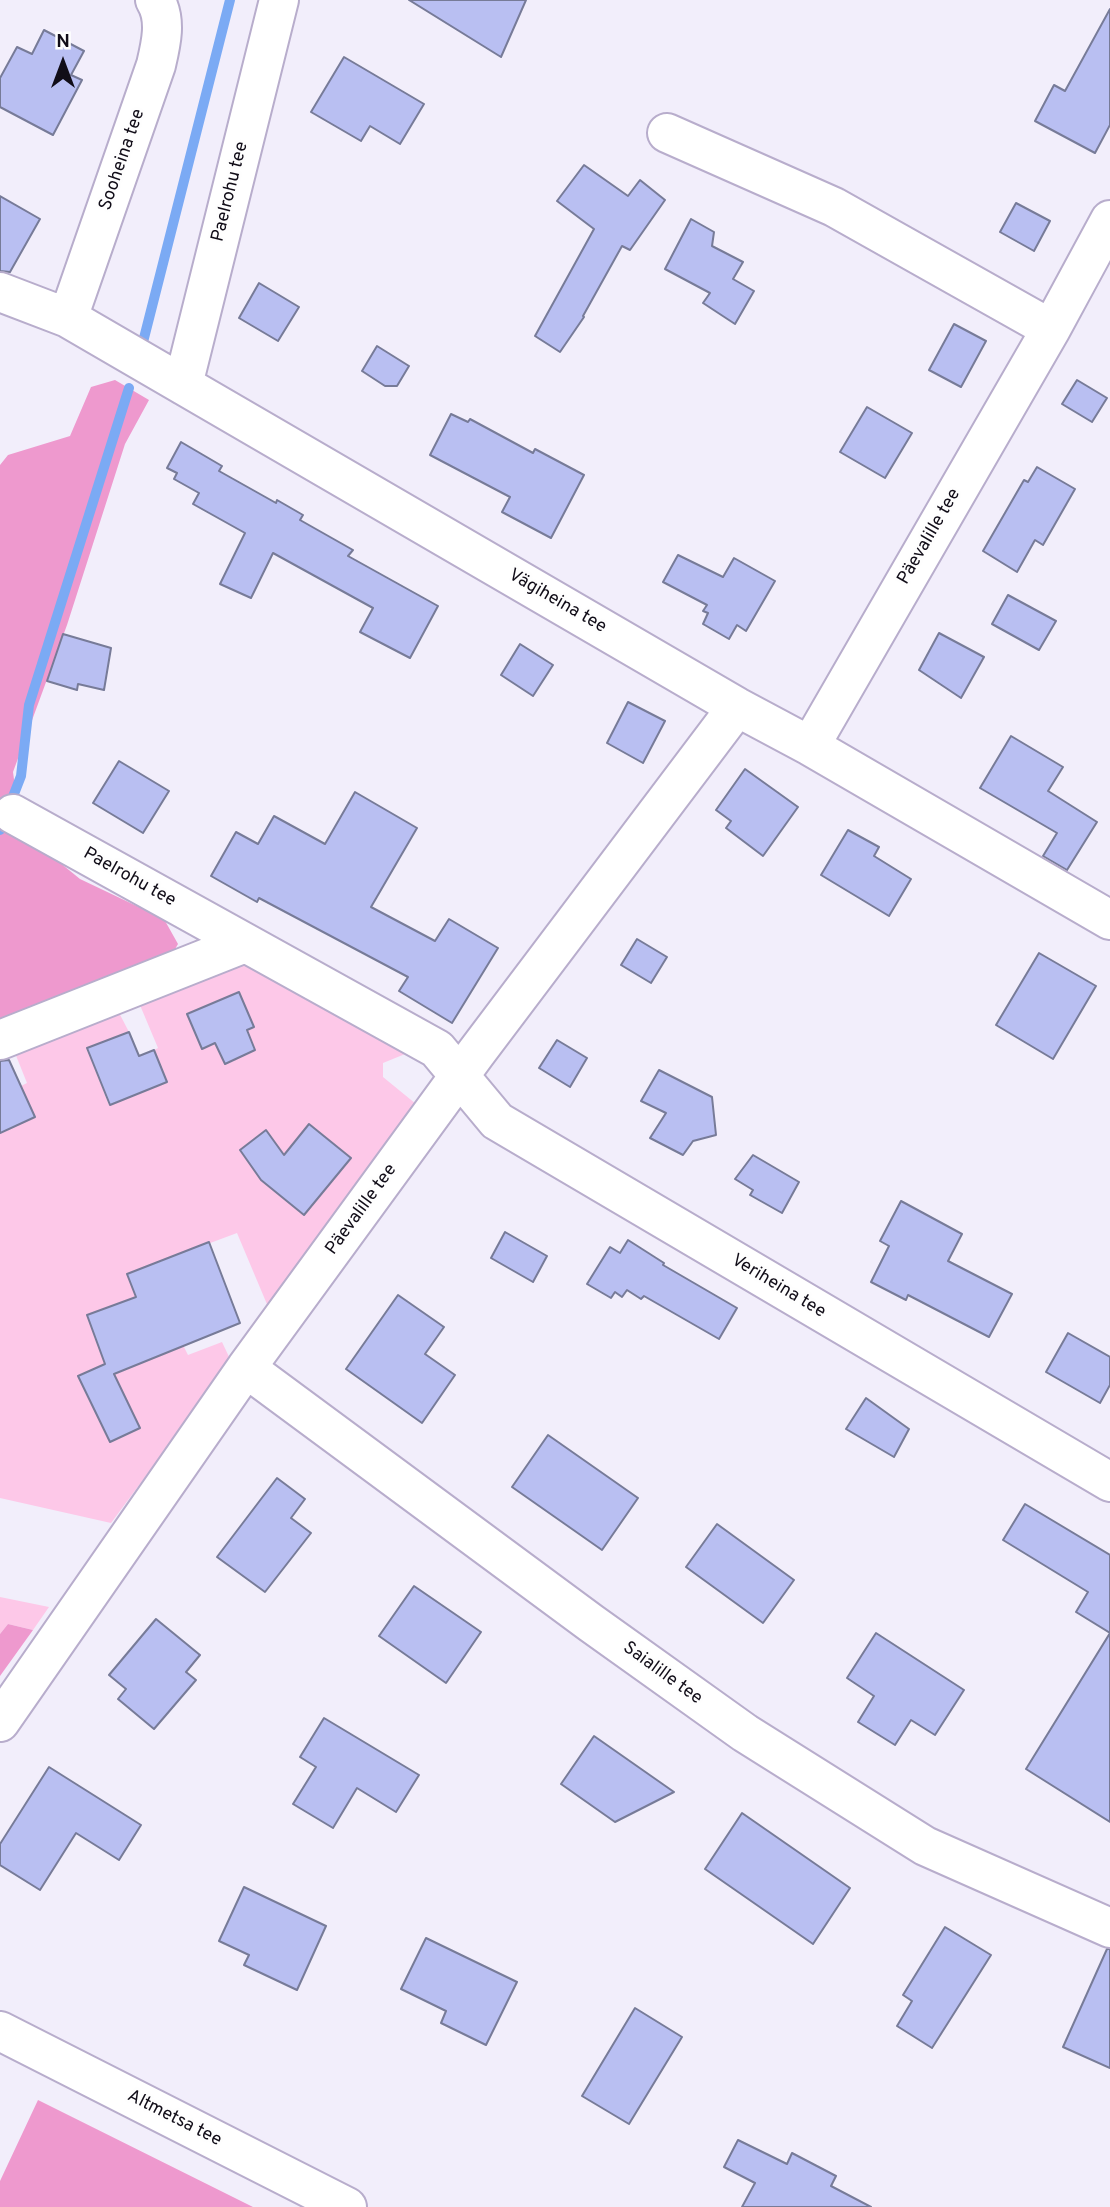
<!DOCTYPE html>
<meta charset="utf-8">
<style>
body{margin:0}
#map{position:relative;width:1110px;height:2207px;overflow:hidden;background:#f2eefb;font-family:Overpass,sans-serif}
canvas{display:block}
.north{position:absolute;left:28px;top:28px;width:70px;height:70px;-webkit-text-stroke:5px #fefefe;paint-order:stroke;rotate:0deg;font-size:19px;font-weight:700;line-height:28px;text-align:center;color:#110d18}
.north::after{content:'';display:block;margin:auto;width:24px;height:32px;background:#110d18;clip-path:polygon(50% 0,100% 100%,50% 72%,0 100%)}
</style>
<div id="map">
<canvas width="1110" height="2207"></canvas>
<div class="north">N</div>
</div>
<script>
const context = document.querySelector('canvas').getContext('2d');
context.lineJoin = 'round';
function fill(path, color) {
  context.fillStyle = color;
  context.fill(path, 'evenodd');
}
function strokePath(path, color, width, dash) {
  context.strokeStyle = color;
  context.lineWidth = width;
  context.lineCap = dash ? 'butt' : 'round';
  context.setLineDash(dash || []);
  context.stroke(path);
}
function write(font, color, halo, rows, align = 'center') {
  context.font = font + ' Overpass,sans-serif';
  context.lineWidth = 6;
  context.setLineDash([]);
  context.textBaseline = 'middle';
  context.strokeStyle = halo;
  context.fillStyle = color;
  for (const [text, x, y, turn = 0] of rows) {
    context.save();
    context.translate(x, y);
    context.rotate((+turn || 0) * Math.PI / 180);
    context.textAlign = isNaN(turn) ? turn : align;
    if (halo) context.strokeText(text, 0, 0);
    context.fillText(text, 0, 0);
    context.restore();
  }
}
fill(new Path2D(`
 M244 956 410 1052 383 1063V1077L416 1104 269 1309 237 1233 127 1274 159 1355 183 1345 188 1355 222 1342 231 1361 111 1523 0 1498V1133L35 1117 21 1086 27 1083 13 1048 116 1007 129 1032 87 1048 109 1105 167 1082 154 1050 158 1048 137 998Z
 M0 1597 49 1607 33 1630 8 1624 0 1634Z`), '#fdc8e8');
fill(new Path2D(`
 M115 380 149 400 125 444 67 625 13 772 21 831 80 879 164 919 178 944 171 956 0 1028V465L8 455 70 436 91 387Z
 M8 1624 33 1630 0 1676V1634Z
 M38 2100 253 2207H0V2181Z`), '#ee99ce');
strokePath(new Path2D(`
 M143 342 230 0
 M0 830 21 776 29 705 129 388`), '#7baaf4', 10);
const building = new Path2D(`
 M409 0H526L501 57Z
 M1110 9V125L1095 153 1035 121 1054 85 1065 91Z
 M44 30 84 51 71 75 82 80 53 135 0 107V78L17 47 32 54Z
 M344 57 424 104 400 144 370 126 361 141 311 112Z
 M584 165 628 196 640 180 665 200 630 250 622 246 583 316 584 317 560 352 535 336 594 229 557 201Z
 M0 196 40 219 10 272 0 271Z
 M1016 203 1050 221 1034 251 1000 232Z
 M691 219 714 232 712 246 743 262 733 279 754 291 735 324 703 303 710 293 665 269Z
 M259 283 299 307 278 341 239 318Z
 M954 324 986 341 961 387 929 370Z
 M377 346 409 366 397 386H385L362 371Z
 M1077 380 1107 398 1092 422 1062 404Z
 M867 407 912 433 885 478 840 452Z
 M451 414 468 422 470 419 533 453 535 449 584 475 551 538 502 512 510 497 430 455Z
 M181 442 222 466 219 471 276 503 277 500 303 515 300 520 353 550 348 556 438 606 410 658 360 632 373 608 273 553 251 598 220 584 245 533 193 504 199 493 174 479 177 473 167 468Z
 M1037 467 1075 489 1043 545 1035 540 1017 572 983 551 1024 480 1028 482Z
 M678 555 723 577 734 558 775 581 746 631 737 625 729 639 703 624 708 613 703 611 707 605 663 582Z
 M1008 595 1056 621 1039 650 992 624Z
 M939 633 984 657 961 698 919 670Z
 M63 634 111 648 104 690 78 684 77 690 47 681Z
 M520 644 553 665 533 696 501 675Z
 M628 702 665 721 643 763 607 743Z
 M1011 736 1063 767 1048 791 1097 822 1067 870 1043 856 1057 833 980 788Z
 M119 761 169 791 143 833 93 803Z
 M745 769 798 807 763 856 726 828 731 821 716 810Z
 M355 792 417 828 371 907 435 941 449 919 498 948 452 1023 399 991 408 977 259 898 257 902 211 876 236 832 258 844 274 816 325 844Z
 M848 830 879 847 874 856 911 879 889 916 821 875Z
 M637 939 667 957 651 983 621 965Z
 M1039 953 1096 986 1053 1059 996 1025Z
 M239 992 254 1027 247 1030 255 1050 225 1064 215 1043 202 1049 187 1014Z
 M129 1032 139 1056 154 1050 167 1082 110 1105 87 1048Z
 M557 1040 587 1058 570 1087 539 1068Z
 M9 1060 35 1117 0 1133V1061Z
 M659 1070 712 1097 716 1135 693 1141 683 1155 650 1138 666 1113 641 1101Z
 M309 1124 351 1158 304 1215 261 1180 240 1150 266 1130 284 1155Z
 M753 1155 799 1182 782 1213 750 1195 753 1190 735 1179Z
 M901 1201 962 1234 948 1261 1012 1294 989 1337 908 1295 906 1300 871 1282 889 1246 880 1241Z
 M505 1232 547 1256 533 1282 491 1258Z
 M628 1240 664 1263 663 1265 737 1308 719 1339 644 1296 641 1299 627 1290 622 1297 615 1292 611 1298 587 1284 610 1247 620 1253Z
 M209 1242 240 1323 114 1374 140 1428 110 1442 78 1376 105 1364 87 1315 136 1297 127 1274Z
 M398 1295 444 1327 425 1354 455 1375 422 1423 346 1369Z
 M1068 1333 1110 1357V1385L1100 1403 1046 1372Z
 M866 1398 909 1429 894 1457 846 1429Z
 M548 1435 638 1498 602 1550 512 1487Z
 M277 1478 305 1499 291 1518 311 1533 265 1592 217 1557Z
 M1025 1504 1110 1555V1822L1026 1769 1110 1633 1076 1612 1088 1592 1003 1540Z
 M717 1524 794 1580 763 1623 686 1567Z
 M414 1586 481 1632 446 1683 379 1636Z
 M156 1619 200 1655 186 1672 196 1680 154 1729 118 1699 126 1689 109 1675Z
 M876 1633 964 1690 935 1735 911 1720 895 1745 858 1722 874 1696 847 1678Z
 M324 1718 419 1775 396 1812 357 1788 333 1828 293 1804 316 1767 300 1757Z
 M594 1736 674 1792 615 1822 561 1784Z
 M49 1767 141 1825 119 1860 76 1833 40 1890 0 1865V1844Z
 M742 1813 850 1888 813 1944 705 1869Z
 M244 1887 326 1926 297 1990 244 1965 249 1955 219 1941Z
 M945 1927 991 1955 932 2048 897 2026 912 2001 903 1995Z
 M426 1938 517 1982 486 2045 441 2023 446 2011 401 1989Z
 M1107 1949H1110V2068L1063 2047Z
 M635 2008 682 2037 629 2124 582 2096Z
 M738 2140 787 2164 792 2153 836 2176 831 2186 871 2207H742L755 2183 724 2167Z`);
fill(building, '#b9bff2');
strokePath(building, '#777b98', 2);
const minor = new Path2D(`
 M667 133 834 207 1051 329
 M0 292 68 318 737 707 810 746 1110 920
 M68 318 156 65C161 44 167 19 155 0
 M183 385 279 0
 M810 746 1051 329 1110 220
 M13 814 437 1049 497 1121 1110 1482
 M0 1040 245 943
 M246 1368 591 1623 745 1733 925 1846 1110 1928
 M0 1722 246 1368 476 1053 737 707
 M0 2031 347 2207`);
strokePath(minor, '#b8adcc', 42);
strokePath(minor, '#fff', 38);
write('18px', '#110d18', '#fefefe', [
 ["Sooheina tee",123,160,-71],
 ["Paelrohu tee",231,192,-76],
 ["Päevalille tee",930,537,-60],
 ["Vägiheina tee",557,602,30],
 ["Paelrohu tee",129,878,29],
 ["Päevalille tee",362,1210,-54],
 ["Veriheina tee",778,1287,31],
 ["Saialille tee",662,1674,36],
 ["Altmetsa tee",174,2119,27]
]);
</script>
